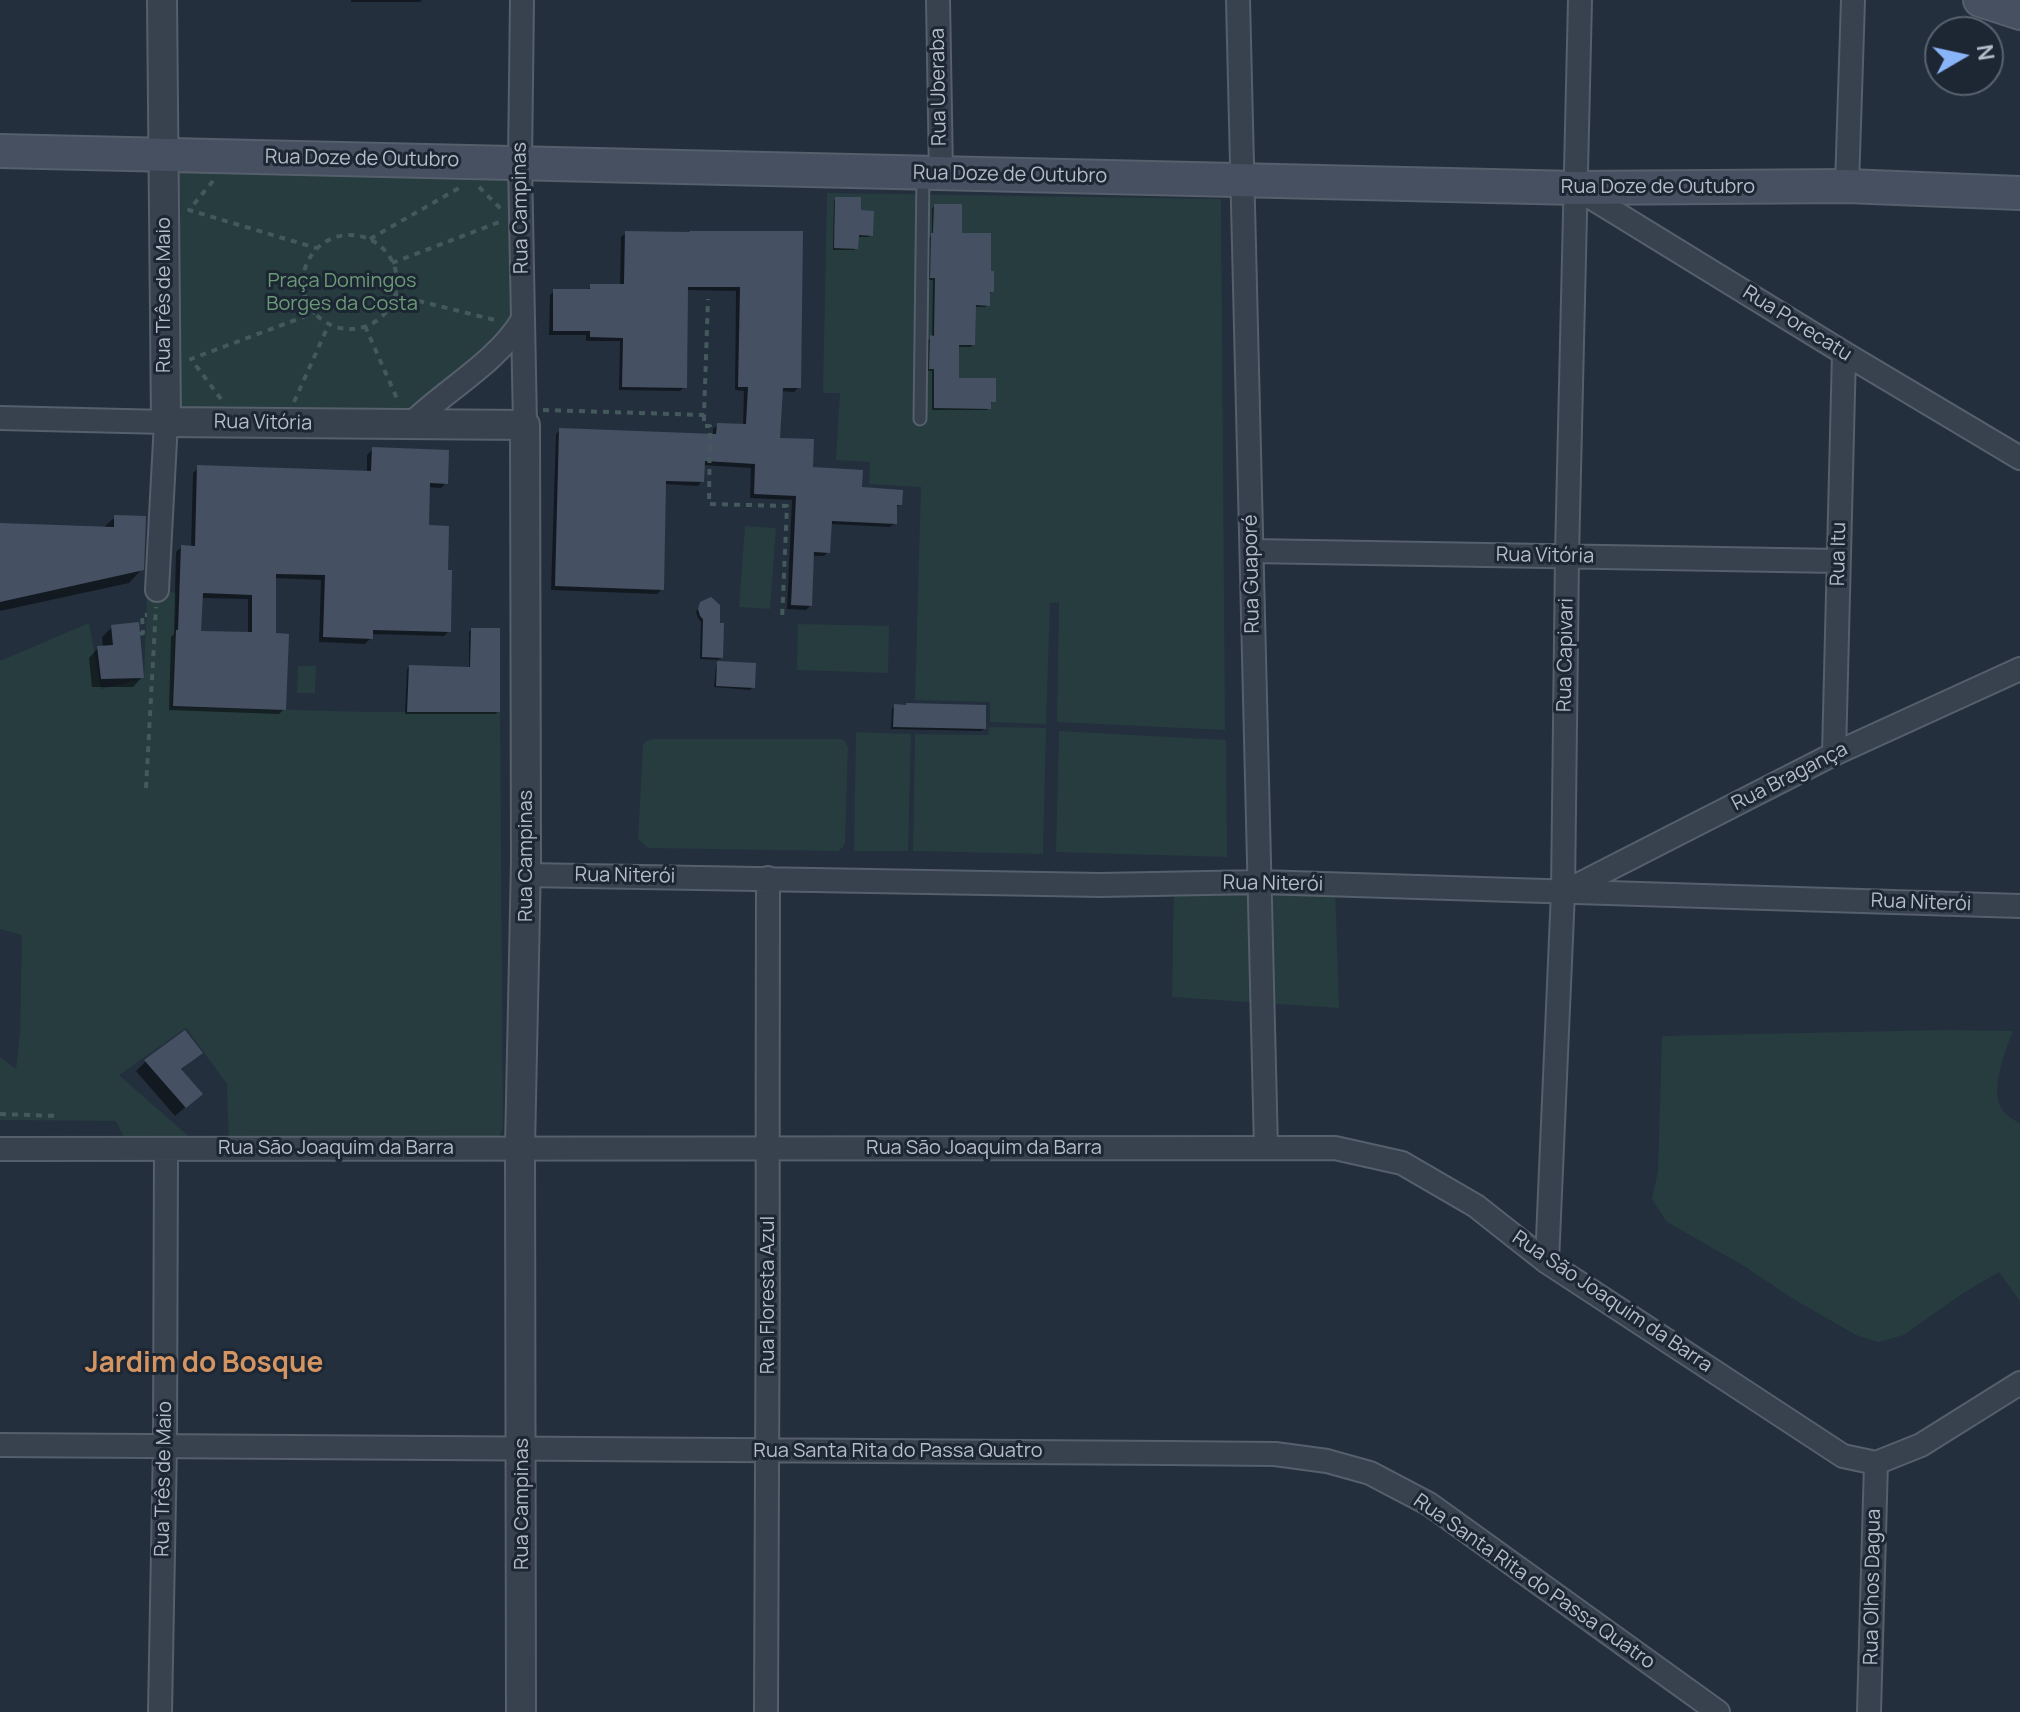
<!DOCTYPE html>
<meta charset="utf-8">
<style>
body{margin:0}
#map{position:relative;width:2020px;height:1712px;overflow:hidden;background:#242f3e;font-family:Manrope,sans-serif}
canvas{display:block}
.north{position:absolute;left:1924px;top:16px;width:80px;height:80px;box-sizing:border-box;background:#1d2633;border:2px solid #59626f;border-radius:50%;rotate:81deg;font-size:22px;font-weight:700;line-height:32px;text-align:center;color:#b4bcc9}
.north::after{content:'';display:block;margin:auto;width:28px;height:36px;background:#8ab4f8;clip-path:polygon(50% 0,100% 100%,50% 72%,0 100%)}
</style>
<div id="map">
<canvas width="2020" height="1712"></canvas>
<div class="north">N</div>
</div>
<script>
const context = document.querySelector('canvas').getContext('2d');
context.lineJoin = 'round';
function fill(path, color) {
  context.fillStyle = color;
  context.fill(path, 'evenodd');
}
function strokePath(path, color, width, dash) {
  context.strokeStyle = color;
  context.lineWidth = width;
  context.lineCap = dash ? 'butt' : 'round';
  context.setLineDash(dash || []);
  context.stroke(path);
}
function write(font, color, halo, rows, align = 'center') {
  context.font = font + ' Manrope,sans-serif';
  context.lineWidth = 6;
  context.setLineDash([]);
  context.textBaseline = 'middle';
  context.strokeStyle = halo;
  context.fillStyle = color;
  for (const [text, x, y, turn = 0] of rows) {
    context.save();
    context.translate(x, y);
    context.rotate((+turn || 0) * Math.PI / 180);
    context.textAlign = isNaN(turn) ? turn : align;
    if (halo) context.strokeText(text, 0, 0);
    context.fillText(text, 0, 0);
    context.restore();
  }
}
fill(new Path2D(`
 M169 168 512 171 515 321 406 419 177 413Z
 M827 193 1221 199 1225 730 1057 722 1059 602 1050 603 1046 724 990 722V702L915 700 921 487 869 484 870 462 836 460 840 393H823Z
 M745 526 776 528 770 609 739 607Z
 M157 590 177 593 172 707 373 712H500L503 1129 496 1143 229 1149 227 1084 186 1028 119 1075 203 1149H130L116 1121 0 1120V1057L16 1069 20 1033 22 935 0 929V661L89 623 101 689 144 678 147 595Z
 M798 624 889 626 888 673 797 670Z
 M298 666H316L315 693H297Z
 M989 727 1046 728 1043 854 913 851 915 734 988 735Z
 M1059 731 1226 740 1227 857 1056 852Z
 M856 732 911 734 908 851H854Z
 M654 739H840L845 741 848 747 845 843 843 847 838 851 648 848 638 839 643 745 646 741Z
 M1174 880 1335 885 1339 1008 1172 997Z
 M1944 1030 2013 1031C2005 1050 1988 1095 2004 1112 2008 1117 2015 1120 2020 1124V1301L1999 1272 1960 1295 1904 1335 1878 1342 1856 1335 1795 1300 1744 1266 1667 1222 1652 1199 1658 1171 1662 1036Z`), '#263c3f');
fill(new Path2D(`
 M351 0H422L420 2H351Z
 M836 199 859 212 871 235 869 237H857L856 248 854 250H833L834 201Z
 M934 206 989 273 992 291 990 294 988 305 985 307H974L973 344 971 347H957V380L994 401 989 404V408L987 410H932V371H928V340L932 338 933 280H929V238L932 235V209Z
 M626 233H801L799 387 794 392 780 391 778 440 811 468 900 504 895 509V523L890 527 830 524 828 552 824 556H812L810 606 806 610 787 609 792 500 750 498 751 468 703 465 702 481 698 486 664 484 662 589 657 594 551 590 556 434 560 430 713 435V429L718 425 743 426 744 391 735 390 736 291 686 290 685 387 680 391 619 390 620 341H586V335H549L550 295 554 291H586L591 286H620L621 237Z
 M373 449 446 483 441 488 428 487 427 527 449 631 444 636 371 634V638L365 644 319 642 321 580 274 578V635L284 709 279 714 169 710 171 637 174 634 176 552 181 547 191 548 193 473 198 468 367 473V455ZM201 598 248 599V634L199 633Z
 M115 517 142 569 129 583 0 611V525L103 528Z
 M701 603 721 657 718 660 700 659 701 622 698 618 696 612Z
 M112 627 142 677 133 687H92L89 658 98 648 103 647 102 637Z
 M471 630 498 711 496 714H405L407 669 410 667 469 669V632Z
 M718 663 753 687 750 690 714 687 716 666Z
 M895 706 984 729 981 731 891 729 892 709Z
 M185 1033 200 1053 180 1071 201 1094 175 1116 136 1071 145 1062Z`), '#0007');
fill(new Path2D(`
 M835 197H861V210L874 211 873 236 859 235 858 249 834 248Z
 M934 204H962V233H991V271H994V292H990V306L976 305 975 345H959V378H996V402H991V409L934 408V369H929L930 335 934 336 935 278H930L931 233H933Z
 M625 231 690 232 689 231H803L801 388H783L780 438 814 439 813 467 863 470 862 487 903 490 902 505H897V524L832 521 830 553 814 552 812 606 791 605 796 496 754 494 755 464 705 461 704 482 666 481 664 590 555 586 559 428 716 434 717 423 746 424 748 387H738L740 287H688L687 388 622 387 623 338 590 337V331H553V289H590V284H624Z
 M372 447 449 450 448 484 430 483 429 525 449 526 448 570H452L451 632 373 630V639L323 637 325 575 276 574V633L289 634 286 710 173 706 176 630H178L181 545 195 546 197 465 371 471ZM203 593 252 595V632L201 631Z
 M114 515 146 516 144 570 0 602V523L114 527Z
 M711 597 720 605V623H724L723 658 702 657 703 619 700 616 698 609 700 602Z
 M139 622 144 678 101 679 97 646 113 645 111 625Z
 M471 628H500V712H407L409 665 470 667Z
 M717 661 756 663 755 688 716 686Z
 M906 703 986 705V729L893 727 894 704 906 705Z
 M185 1030 203 1053 181 1069 203 1094 186 1108 144 1060Z`), '#455162');
const service = new Path2D(`
 M920 419 923 173`);
const minor = new Path2D(`
 M522 0 520 163 525 425
 M938 0 941 173
 M1238 0 1266 1148
 M1847 186 1853 0
 M1577 189 1844 353 2020 458
 M0 418 166 422 157 590
 M410 425C446 389 497 363 523 319
 M1252 551 1838 561
 M1834 754 1844 353
 M526 875 1100 885 1260 882 2020 906
 M1568 890 1834 754 2020 669
 M0 1149 1335 1148 1402 1163 1476 1206 1547 1262 1843 1456 1876 1463
 M1547 1262 1563 892 1567 556 1580 0
 M0 1445 1168 1453 1275 1454 1327 1461 1370 1473 1429 1504 1718 1712
 M1876 1463 1921 1445 2020 1383
 M160 1712 165 1445 166 1149
 M766 1712C769 1434 767 1156 768 878
 M1869 1712 1876 1463`);
const tertiary = new Path2D(`
 M162 0 166 422 525 425 526 862 520 1147 521 1712`);
const secondary = new Path2D(`
 M1980 0 2020 13
 M0 151 1576 188 1847 186 2020 193`);
strokePath(service, '#565f6c', 15);
strokePath(minor, '#565f6c', 26);
strokePath(tertiary, '#565f6c', 32);
strokePath(secondary, '#565f6c', 36);
strokePath(new Path2D(`
 M213 181 189 210 316 248
 M479 187 501 209
 M303 282a47 47 0 1 1 94 0a47 47 0 1 1-94 0Z
 M370 239 459 188
 M392 263 502 221
 M395 295 499 321
 M365 326 398 401
 M221 399 191 359 314 313
 M294 402 329 324
 M543 410 704 415 708 299
 M704 415V426H710L709 504 787 506 782 620
 M140 634 143 633 142 615H147
 M146 788 156 607
 M0 1114 59 1116`), '#44595c', 4, [6, 6]);
strokePath(service, '#38414e', 11);
strokePath(minor, '#38414e', 22);
strokePath(tertiary, '#38414e', 28);
strokePath(secondary, '#465061', 32);
write('20px', '#b4bcc9', '#1d2633', [
 ["Rua Uberaba",939,87,-91],
 ["Rua Doze de Outubro",362,159,1],
 ["Rua Doze de Outubro",1010,175,1],
 ["Rua Doze de Outubro",1658,187],
 ["Rua Campinas",521,208,-91],
 ["Rua Três de Maio",164,295,-90],
 ["Rua Porecatu",1797,324,32],
 ["Rua Vitória",263,423,1],
 ["Rua Itu",1839,554,-89],
 ["Rua Vitória",1545,556,1],
 ["Rua Guaporé",1252,574,-91],
 ["Rua Capivari",1566,655,-89],
 ["Rua Bragança",1790,777,-27],
 ["Rua Campinas",526,856,-90],
 ["Rua Niterói",625,876,1],
 ["Rua Niterói",1273,884,1],
 ["Rua Niterói",1921,903,2],
 ["Rua São Joaquim da Barra",336,1148],
 ["Rua São Joaquim da Barra",984,1148],
 ["Rua Floresta Azul",768,1295,-90],
 ["Rua São Joaquim da Barra",1612,1302,34],
 ["Rua Santa Rita do Passa Quatro",898,1451],
 ["Rua Três de Maio",164,1479,-89],
 ["Rua Campinas",522,1504,-90],
 ["Rua Santa Rita do Passa Quatro",1534,1582,35],
 ["Rua Olhos Dagua",1873,1587,-89]
]);
write('20px', '#6b9a76', '#1d2633', [
 ["Praça Domingos",342,281],
 ["Borges da Costa",342,304]
]);
write('bold 28px', '#d59563', '#1d2633', [
 ["Jardim do Bosque",204,1364]
]);
</script>
